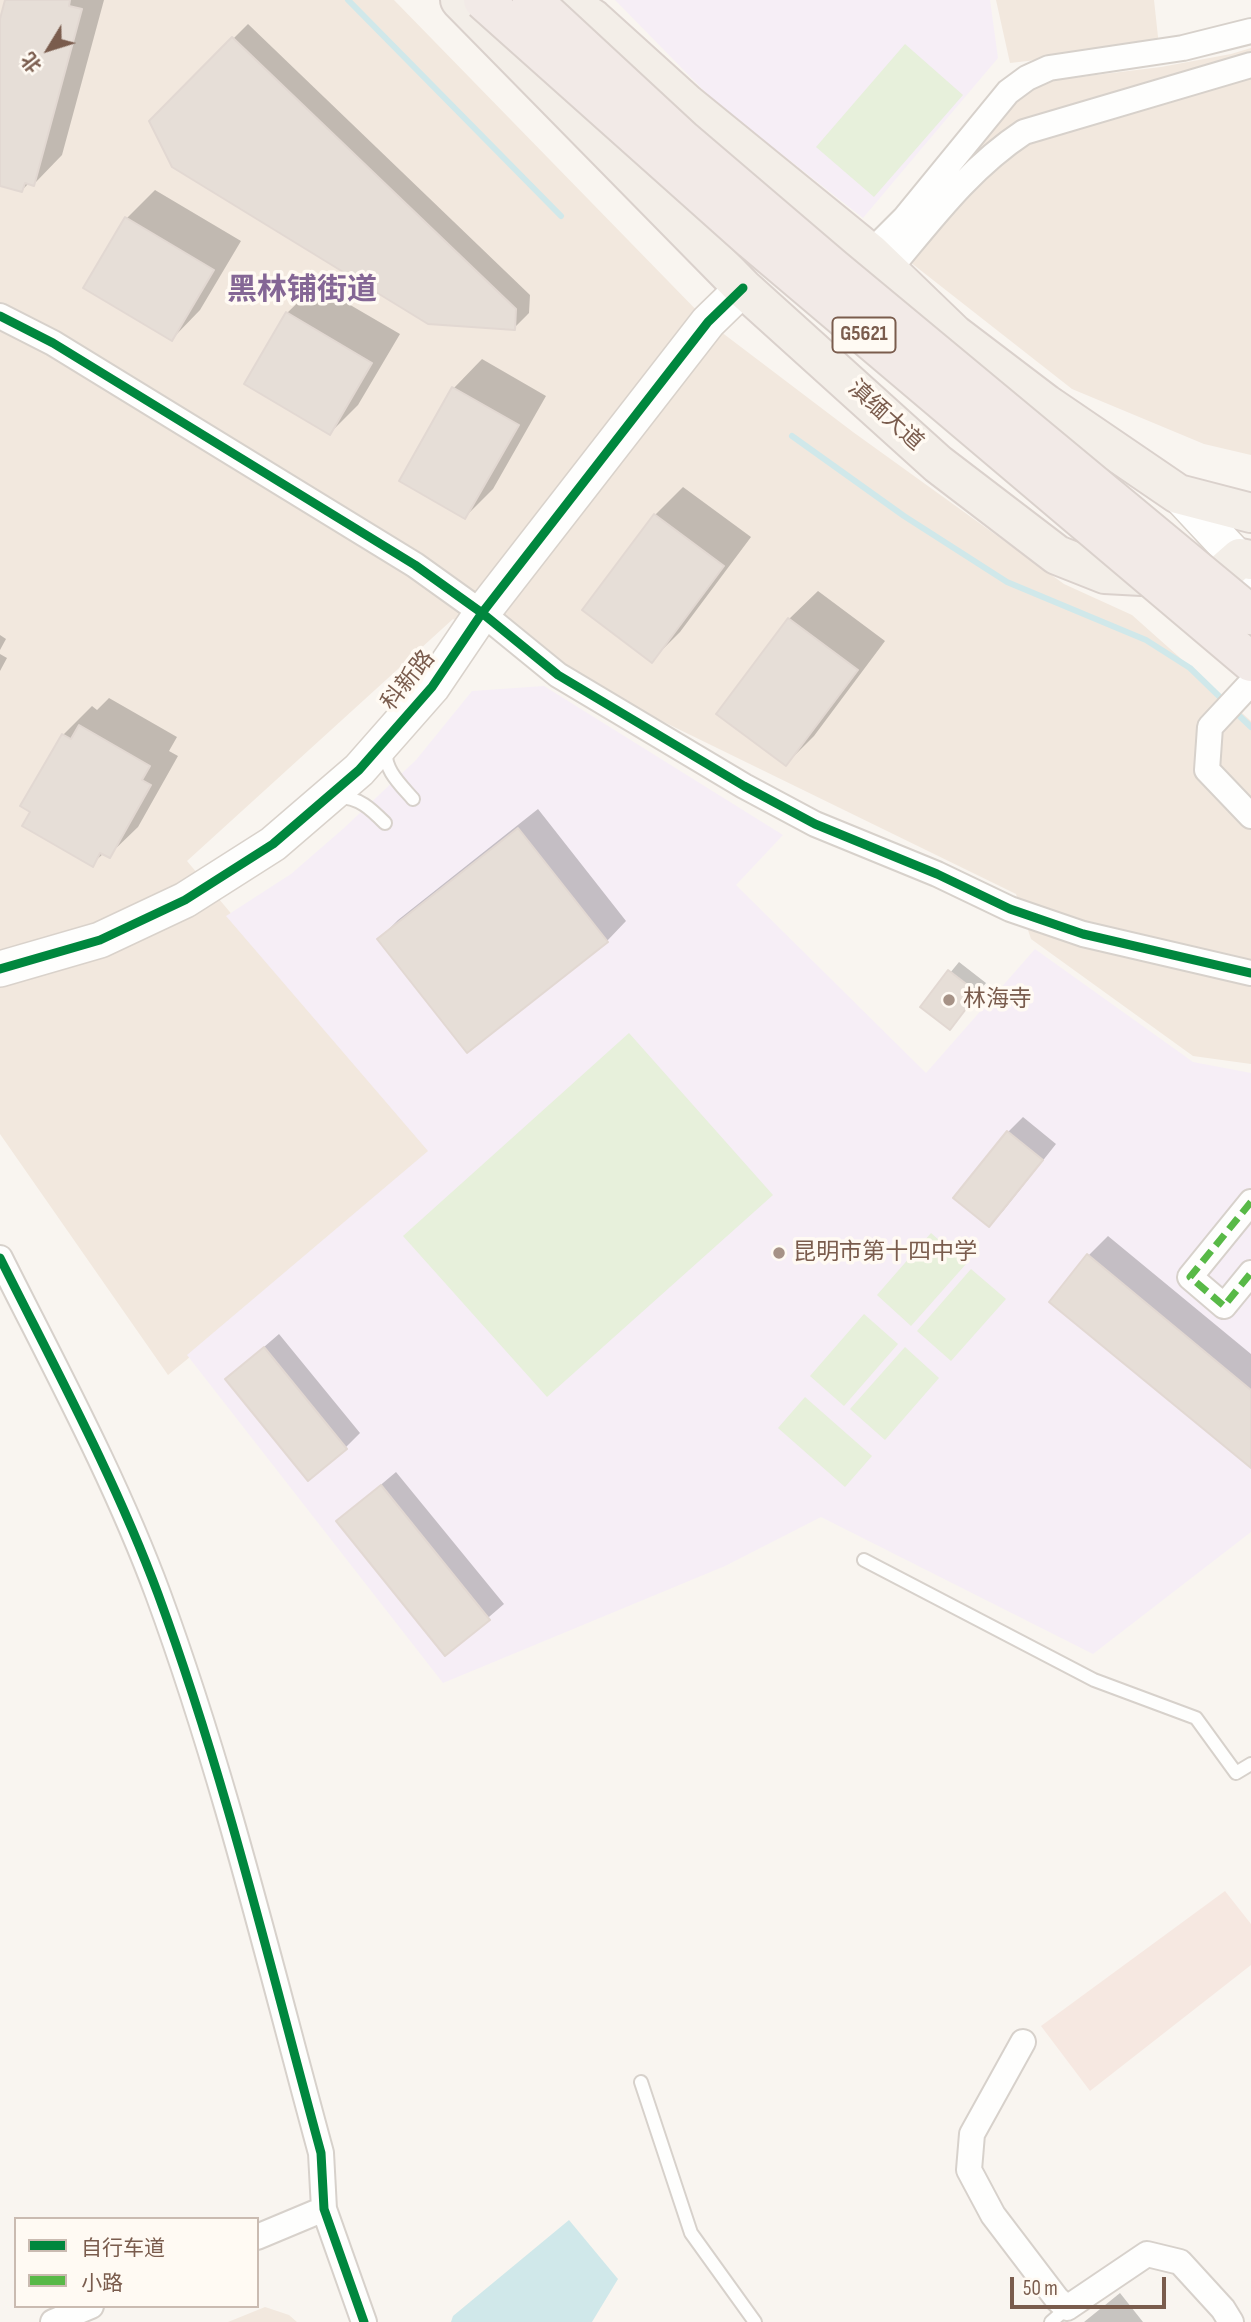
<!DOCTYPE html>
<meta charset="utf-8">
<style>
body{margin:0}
#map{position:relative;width:1251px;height:2322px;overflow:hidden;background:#f9f5f0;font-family:"Sofia Sans Condensed","Noto Sans SC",sans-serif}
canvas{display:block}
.legend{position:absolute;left:14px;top:2217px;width:245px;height:91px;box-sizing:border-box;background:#fffaf3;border:2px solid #cabbb1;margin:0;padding:9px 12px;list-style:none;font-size:21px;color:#7a5c4d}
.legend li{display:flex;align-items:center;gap:14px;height:35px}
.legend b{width:35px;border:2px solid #cabbb1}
.north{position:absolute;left:14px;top:14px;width:70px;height:70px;-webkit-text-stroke:5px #fffaf3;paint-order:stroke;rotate:232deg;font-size:19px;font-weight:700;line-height:28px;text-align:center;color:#7a5c4d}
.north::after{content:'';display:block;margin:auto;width:24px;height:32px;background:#7a5c4d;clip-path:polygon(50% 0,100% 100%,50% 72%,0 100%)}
.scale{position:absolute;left:1010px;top:2277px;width:156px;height:32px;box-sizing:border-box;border:4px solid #7a5c4d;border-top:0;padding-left:9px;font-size:21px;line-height:24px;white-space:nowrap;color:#7a5c4d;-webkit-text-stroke:5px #fffaf3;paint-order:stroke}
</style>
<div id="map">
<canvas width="1251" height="2322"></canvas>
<ul class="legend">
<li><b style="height:9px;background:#00873e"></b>自行车道</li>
<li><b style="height:9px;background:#58b947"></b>小路</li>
</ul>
<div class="north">北</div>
<div class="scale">50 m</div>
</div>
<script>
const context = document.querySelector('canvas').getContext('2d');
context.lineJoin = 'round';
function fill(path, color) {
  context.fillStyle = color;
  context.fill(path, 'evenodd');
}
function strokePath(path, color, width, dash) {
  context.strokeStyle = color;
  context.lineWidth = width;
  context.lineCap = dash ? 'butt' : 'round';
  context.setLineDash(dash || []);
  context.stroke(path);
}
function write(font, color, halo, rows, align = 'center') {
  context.font = font + ' "Sofia Sans Condensed","Noto Sans SC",sans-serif';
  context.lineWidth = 7;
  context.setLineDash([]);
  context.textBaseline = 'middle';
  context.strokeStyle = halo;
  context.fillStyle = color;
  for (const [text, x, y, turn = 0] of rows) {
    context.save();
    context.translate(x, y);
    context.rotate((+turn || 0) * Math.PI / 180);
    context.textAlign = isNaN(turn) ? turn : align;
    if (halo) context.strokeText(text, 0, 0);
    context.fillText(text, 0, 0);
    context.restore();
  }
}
fill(new Path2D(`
 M0 0H394L708 322 853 432 1064 584 1132 615 1251 721V1064L1193 1056 1031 939 1016 894 453 619 187 861 435 1156 168 1375 0 1134Z
 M996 0H1154L1159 46 1010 63Z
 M1251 48V455L1204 444 1072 389 896 251 990 127 1024 92 1047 81 1161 67 1231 54Z
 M265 2307 289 2315 297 2322H228Z`), '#f2e8de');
fill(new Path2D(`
 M1225 1891 1251 1924V1965L1090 2091 1041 2026Z`), '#f6e8e1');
fill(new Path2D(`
 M615 0H990L998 58 863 218 714 101Z
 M544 686 783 835 736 885 926 1073 1035 949 1193 1062 1251 1073V1532L1093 1654 821 1517 725 1566 443 1683 187 1355 428 1151 226 916 291 874 344 828 416 760 472 691Z`), '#f6eef6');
fill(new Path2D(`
 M905 44 963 95 874 197 816 147Z
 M629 1033 773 1195 547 1397 403 1236Z
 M931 1233 966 1264 911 1326 877 1295Z
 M971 1269 1006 1299 951 1361 917 1331Z
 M864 1314 898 1344 844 1406 810 1376Z
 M905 1347 939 1378 885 1440 850 1409Z
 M805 1397 872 1456 845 1487 778 1428Z`), '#e7f0db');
fill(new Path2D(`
 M569 2220 618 2279 592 2322H451L453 2316Z`), '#d0e8ea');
fill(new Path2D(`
 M7 0H104L62 155 34 184 29 183 22 190 0 184V25Z
 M248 24 530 295 529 313 514 328 151 121Z
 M155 190 241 241 200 310 172 339 126 219Z
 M316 285 400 334 358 405 330 433 287 313Z
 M482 359 546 396 493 489 465 517 401 481 454 388Z
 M683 487 751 537 680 632 652 660 655 515Z
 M818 591 885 641 814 736 786 764 789 619Z
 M0 635 6 639 0 650Z
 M0 654 7 658 0 671Z
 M109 698 177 737 169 751 178 756 138 827 109 855 104 853 92 864 32 811 63 735 92 706 97 710Z
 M538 809 626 921 607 941 379 939 398 920Z
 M959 962 986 983 950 1027 923 1006Z
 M1023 1117 1056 1144 1003 1211 989 1225 955 1198 1008 1132Z
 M1108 1236 1251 1354V1455L1088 1256Z
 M279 1334 360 1433 345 1448 227 1379Z
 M396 1472 504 1604 446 1654 338 1521Z
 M1120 2293 1143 2322H1084Z`), '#0003');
strokePath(new Path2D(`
 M348 0 561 216
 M792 436 904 516 1007 582 1146 640 1190 668 1224 701
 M1232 709 1251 727`), '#d0e8ea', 6);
const building = new Path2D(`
 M5 0H70L69 6 82 9 34 186 25 183 22 192 0 186V19Z
 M232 37 516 309 515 330 428 324 172 167 149 121Z
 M125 217 214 270 172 341 83 288Z
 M286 312 372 363 330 435 244 384Z
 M452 387 519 425 465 519 399 481Z
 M654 514 724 566 652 663 582 610Z
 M788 618 858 670 786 766 716 714Z
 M79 725 150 766 142 780 151 785 110 858 100 853 93 867 22 826 30 812 20 806 62 734 71 739Z
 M518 828 608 942 467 1053 377 939Z
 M948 970 978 993 950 1030 920 1007Z
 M1007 1131 1043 1160 989 1227 953 1198Z
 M1087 1254 1251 1390V1468L1049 1302Z
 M264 1347 347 1449 308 1481 225 1379Z
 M381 1485 490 1620 445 1656 336 1521Z`);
fill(building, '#e6ded7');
strokePath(building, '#e2d8d2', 2);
const lane = new Path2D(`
 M386 749C383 769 401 785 413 799
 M338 797C359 797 371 809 385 823
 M864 1560 1094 1680 1196 1718 1236 1773 1251 1764
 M641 2082 691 2233 755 2322
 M1051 2322 1067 2308`);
const street = new Path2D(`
 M870 253 904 219 1008 92 1027 78 1049 68 1183 48 1251 31
 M888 271C931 220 968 169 1024 132L1251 65
 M0 316 53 343 415 565 482 613 558 675 744 786 815 824 937 874 1010 909 1083 934 1251 973
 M1251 683 1210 727 1207 770 1251 816
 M1251 1202 1190 1277 1224 1306 1251 1273
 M0 1258C55 1368 115 1478 158 1594 225 1776 270 1966 321 2153L324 2209 364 2322
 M1023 2042 972 2134 969 2170 993 2215 1057 2299 1067 2308 1147 2254 1180 2262 1223 2309 1231 2322
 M257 2237 324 2209
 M53 2322 91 2306`);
const secondary = new Path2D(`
 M1178 494 1251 572
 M0 969 100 940 185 900 273 844 359 770 432 687 482 613 708 322 743 288`);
const primary = new Path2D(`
 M460 0 743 288 938 464 1057 555 1105 574 1215 580 1240 558 1251 560
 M565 0 593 19 687 104 870 253 954 334 1046 404 1178 494 1251 513`);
strokePath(lane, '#d7d1cb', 16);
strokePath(street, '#d7d1cb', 28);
strokePath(secondary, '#d9d2cb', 38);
strokePath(primary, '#dad1cc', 42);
strokePath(lane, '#fefefd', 12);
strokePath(street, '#fefefd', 24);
strokePath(secondary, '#fefefd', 35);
strokePath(primary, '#f3eee8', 38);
const highwayBridge = new Path2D(`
 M483 0 752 240 1251 662
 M532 0 682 139 833 268 1251 615`);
strokePath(highwayBridge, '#dad1cc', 42, []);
strokePath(highwayBridge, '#f2eae7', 38);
strokePath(new Path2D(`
 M1251 1202 1190 1277 1224 1306 1251 1273`), '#58b947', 7, [14, 7]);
strokePath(new Path2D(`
 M0 316 53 343 415 565 482 613 558 675 744 786 815 824 937 874 1010 909 1083 934 1251 973
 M0 969 100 940 185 900 273 844 359 770 432 687 482 613 708 322 743 288
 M0 1258C55 1368 115 1478 158 1594 225 1776 270 1966 321 2153L324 2209 364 2322`), '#00873e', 9);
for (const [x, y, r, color] of [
 [949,1000,7,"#a69286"],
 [779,1253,7,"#a69286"]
]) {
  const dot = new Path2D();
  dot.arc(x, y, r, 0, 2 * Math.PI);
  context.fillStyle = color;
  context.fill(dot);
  strokePath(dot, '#fffaf3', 2.5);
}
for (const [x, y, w] of [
 [864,335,63]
]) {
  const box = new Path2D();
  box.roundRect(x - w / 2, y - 17.5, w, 35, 5);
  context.fillStyle = '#fffaf3';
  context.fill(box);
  strokePath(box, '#7a5c4d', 2);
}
write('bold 21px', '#7a5c4d', null, [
 ["G5621",864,335]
]);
write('23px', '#7a5c4d', '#fffaf3', [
 ["滇缅大道",885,416,42],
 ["科新路",409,681,-51]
]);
write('23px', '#7a5c4d', '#fffaf3', [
 ["林海寺",963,1000],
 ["昆明市第十四中学",793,1253]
], 'left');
write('bold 30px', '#846695', '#fffaf3', [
 ["黑林铺街道",302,291]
]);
</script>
